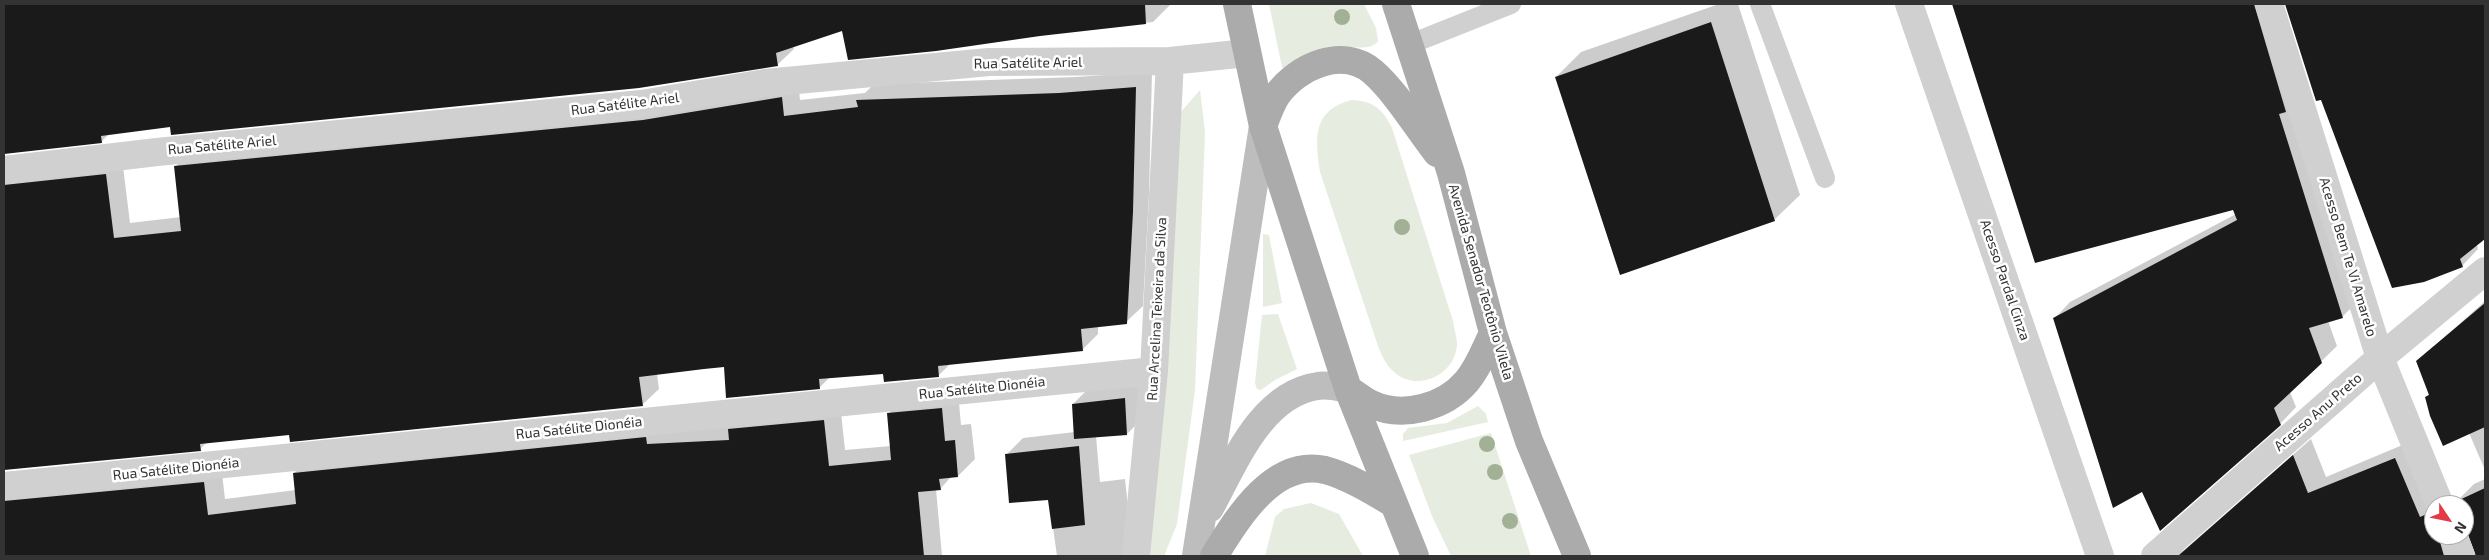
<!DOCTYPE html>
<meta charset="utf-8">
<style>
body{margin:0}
#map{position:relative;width:2489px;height:560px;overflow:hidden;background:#fff;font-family:"Exo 2",sans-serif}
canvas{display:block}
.frame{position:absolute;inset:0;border:5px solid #333;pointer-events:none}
.north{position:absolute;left:2424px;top:495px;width:50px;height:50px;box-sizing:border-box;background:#fff;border:1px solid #adadad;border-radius:50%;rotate:124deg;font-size:14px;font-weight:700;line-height:20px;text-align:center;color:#333}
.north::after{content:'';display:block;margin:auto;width:18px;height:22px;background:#e63946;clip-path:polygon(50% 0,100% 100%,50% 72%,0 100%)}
</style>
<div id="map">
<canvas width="2489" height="560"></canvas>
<div class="frame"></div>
<div class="north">N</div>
</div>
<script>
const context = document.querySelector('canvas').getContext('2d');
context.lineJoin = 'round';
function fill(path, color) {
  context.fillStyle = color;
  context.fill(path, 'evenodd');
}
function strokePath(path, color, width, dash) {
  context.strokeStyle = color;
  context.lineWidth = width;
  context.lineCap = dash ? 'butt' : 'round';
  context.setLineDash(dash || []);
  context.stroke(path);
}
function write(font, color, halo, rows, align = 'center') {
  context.font = font + ' "Exo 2",sans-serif';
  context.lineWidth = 5;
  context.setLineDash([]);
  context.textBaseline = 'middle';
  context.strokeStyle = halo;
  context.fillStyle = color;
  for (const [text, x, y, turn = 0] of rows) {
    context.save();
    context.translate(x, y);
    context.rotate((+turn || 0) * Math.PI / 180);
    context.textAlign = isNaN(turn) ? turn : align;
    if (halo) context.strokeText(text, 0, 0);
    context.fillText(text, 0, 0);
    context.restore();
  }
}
fill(new Path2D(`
 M1269 4H1364L1376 28 1378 41C1371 51 1357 46 1345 48 1326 51 1305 63 1286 71L1282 67Z
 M1200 90 1205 132 1195 390 1177 524 1164 556H1147L1180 113Z
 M1352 100C1373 101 1383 109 1392 128L1453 321C1454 329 1457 337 1457 344 1456 375 1417 393 1394 372 1386 365 1382 356 1378 346L1320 172C1315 138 1312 110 1352 100Z
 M1263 234 1269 235 1282 303 1263 307Z
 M1278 314 1297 369 1275 380 1261 390 1257 389 1255 383 1262 315Z
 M1478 406 1486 414 1488 422 1403 441V434L1408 428 1447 423Z
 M1491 433 1531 556H1451L1432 516 1409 455Z
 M1311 503 1339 514 1363 556H1265L1275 517 1284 509Z`), '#e6ecdf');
fill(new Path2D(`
 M4 4H1171L1153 22 1039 34 843 29 793 46 794 49 777 65 171 126 109 134 101 142 5 153 4 155 8 163 122 158 130 223 181 217 176 166 192 150 798 81 800 100 865 93 874 84 1076 77 1152 72 1149 195 1143 306 1126 322 1098 326V334L1082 350 951 363 938 376 884 372 830 377 820 387 725 366 657 374 659 389 642 405 290 434 207 442 200 449 4 469Z
 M1719 4H1738L1800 195 1774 220 1556 77 1581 52Z
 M1955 4H2273L2359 300 2342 317 2328 321 2337 346 2290 392 2296 407 2280 424 2142 490 2054 319 2070 302 2236 214 2233 208 2035 261Z
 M2287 4H2485V238L2477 245 2478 249 2462 266 2321 98 2317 100Z
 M2485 301V470L2469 433 2426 397 2430 393 2417 362Z
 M1140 383 1143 418 1127 434 1096 436 1100 482 1125 479 1128 507 1124 556H1057L1049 499 1006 455 1023 438 1075 432 1073 404 1089 388Z
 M958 392 961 425 971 424 975 459 958 476H952L940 489H936L942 556H4V486L221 465 225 499 296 490 294 473 311 456 840 403 845 450 891 446 888 414 905 397Z
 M2311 439 2326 477 2412 441 2446 497 2455 503 2474 484 2485 479V556H2171L2184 550ZM2434 505H2464V522L2477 554 2469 551 2461 535H2434Z`), '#0003');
fill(new Path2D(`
 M4 4H1145L1146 24 1040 36 936 51 848 60 842 31 776 53 778 66 639 88 171 135 170 127 101 136 102 143 4 154Z
 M1952 4H2254L2286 112 2279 114 2343 318 2309 328 2322 363 2274 408 2281 425 2160 531 2142 492 2113 508 2053 318 2237 220 2233 210 2035 263Z
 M2285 4H2485V239L2460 259 2463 267 2424 282 2392 288 2321 100 2316 101Z
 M1711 22 1775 221 1620 275 1555 77Z
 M1136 87 1133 212 1127 324 1081 329 1083 351 938 366 939 377 884 382 883 374 819 379 820 389 726 398 724 367 704 369 639 377 643 406 290 442 289 435 200 444 201 451 4 470V185L106 174 114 238 181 231 174 166 643 120 782 97 784 116 858 107 856 100 1059 93Z
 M2485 303V427L2443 446 2430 416 2425 397 2429 395 2416 361Z
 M1125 398 1127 435 1074 439 1072 404Z
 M942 408 945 441 955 440 958 477 939 479 941 490 918 492 924 556H4V501L204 482 208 515 296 504 293 473 646 437 647 444 729 440 728 429 824 420 829 466 891 460 887 413Z
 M1079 446 1085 525 1052 529 1048 500 1009 503 1005 454Z
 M2293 455 2308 493 2395 458 2420 517 2427 514 2434 519V535H2438L2444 556H2178Z
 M2485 488V556H2476L2464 524V505H2455V502Z`), '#1a1a1a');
strokePath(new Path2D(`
 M1760 4 1825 178
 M1408 45 1511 4`), '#d0d0d0', 20);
strokePath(new Path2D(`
 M1909 4 2100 556
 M2269 4 2380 358 2440 505
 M4 170 157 152 641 104 765 83 989 62 1170 61 1247 53
 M4 486 1154 371
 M2453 535 2461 556
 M1136 556 1154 371 1170 61
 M2155 556 2380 358 2485 271`), '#d0d0d0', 28);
strokePath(new Path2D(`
 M1210 508C1234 464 1261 394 1318 386 1328 384 1338 387 1348 389
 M1196 556 1263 126`), '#bdbdbd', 28);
strokePath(new Path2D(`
 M1237 4 1263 126 1348 389 1415 556
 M1396 4 1451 173 1493 333 1529 441 1577 556
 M1263 126C1267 116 1271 104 1277 95 1298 66 1343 46 1373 72 1396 92 1418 129 1437 153
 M1348 389C1356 394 1363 400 1371 404 1403 419 1445 407 1467 381 1479 367 1485 349 1493 333
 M1214 556C1237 519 1273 458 1325 470 1348 476 1374 492 1394 504`), '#ababab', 28);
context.fillStyle = '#a2b095';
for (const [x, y] of [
 [1342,17],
 [1402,227],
 [1487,444],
 [1495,472],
 [1510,521]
]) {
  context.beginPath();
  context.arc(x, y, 8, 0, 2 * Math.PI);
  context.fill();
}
write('14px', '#333', '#fff', [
 ["Rua Satélite Ariel",1028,63,-1],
 ["Rua Satélite Ariel",625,104,-7],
 ["Rua Satélite Ariel",222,145,-5],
 ["Acesso Bem Te Vi Amarelo",2348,257,73],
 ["Acesso Pardal Cinza",2005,280,71],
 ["Avenida Senador Teotônio Vilela",1481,282,74],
 ["Rua Arcelina Teixeira da Silva",1157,309,-87],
 ["Rua Satélite Dionéia",982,388,-6],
 ["Acesso Anu Preto",2318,412,-41],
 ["Rua Satélite Dionéia",579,428,-6],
 ["Rua Satélite Dionéia",176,469,-6]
]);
</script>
